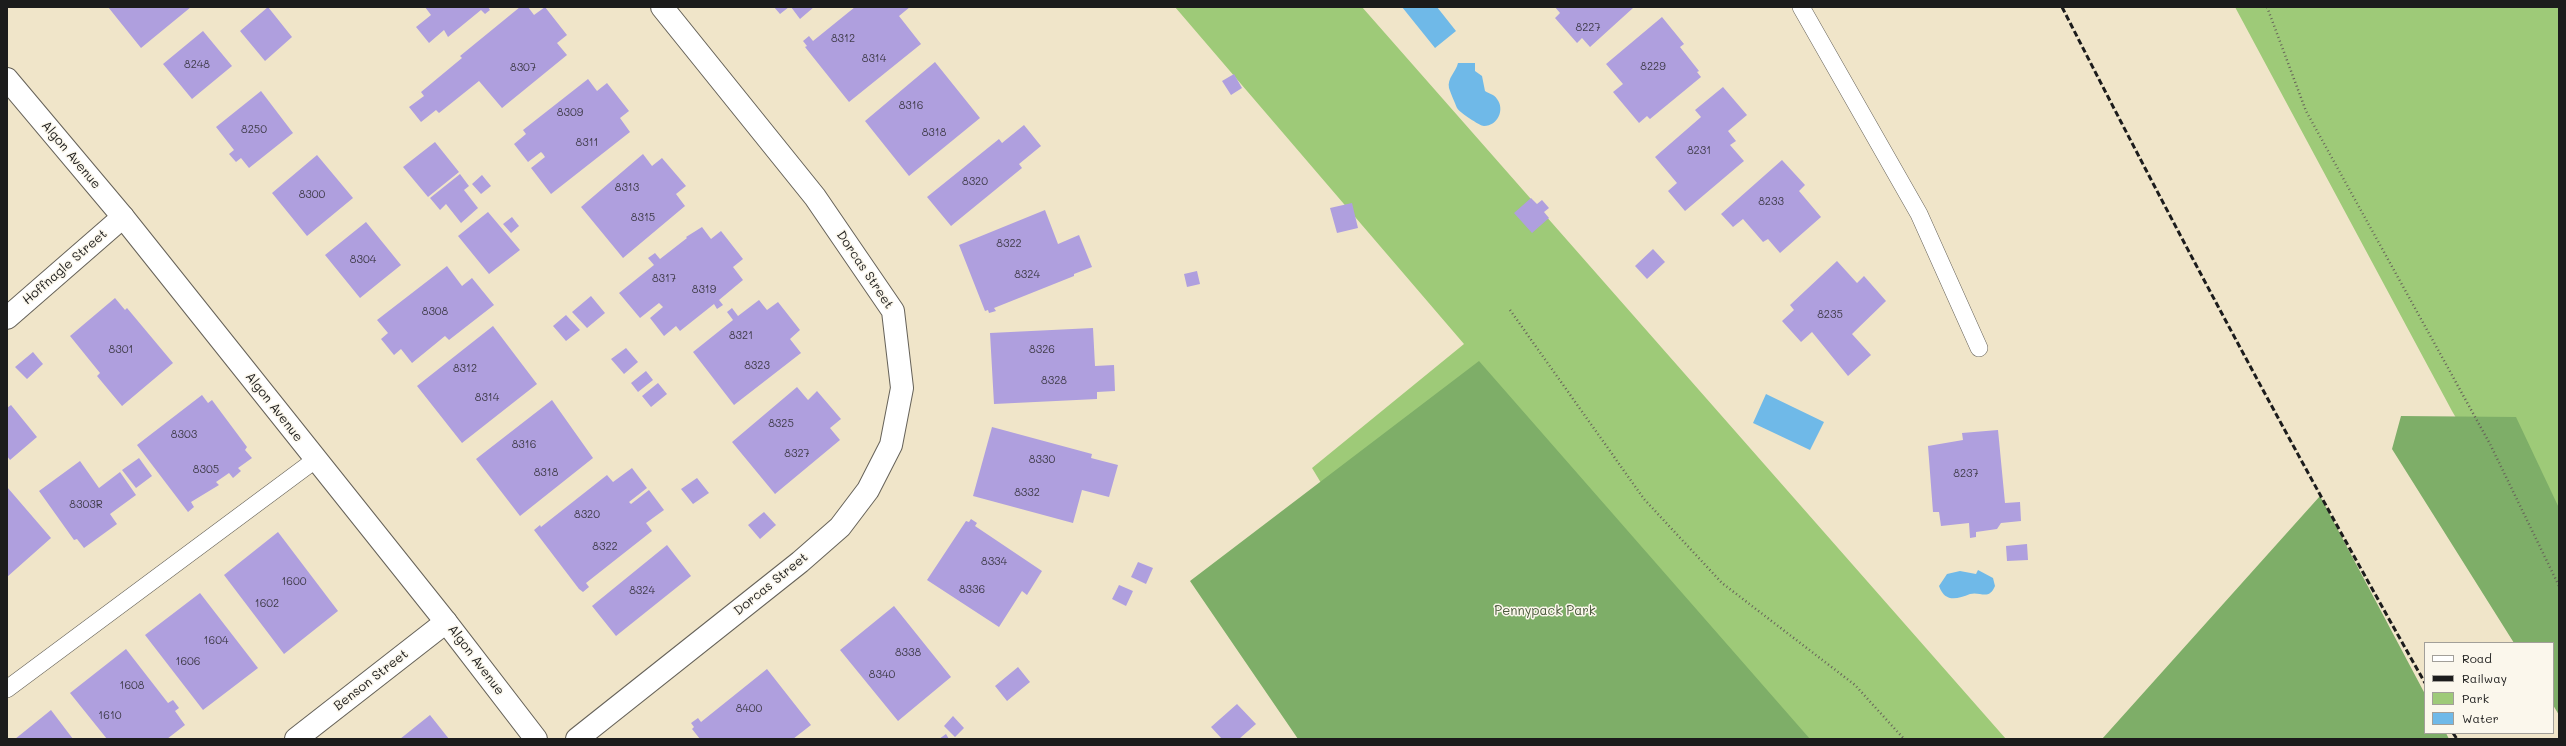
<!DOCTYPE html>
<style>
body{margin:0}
#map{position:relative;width:2566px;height:746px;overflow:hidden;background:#f0e5c9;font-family:Mali,sans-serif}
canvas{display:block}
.frame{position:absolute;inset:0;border:8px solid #1c1c1c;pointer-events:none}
.legend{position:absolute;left:2424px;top:642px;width:130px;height:92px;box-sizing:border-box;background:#fbf7ec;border:1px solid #a29f99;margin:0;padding:5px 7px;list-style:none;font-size:12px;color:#1c1c1c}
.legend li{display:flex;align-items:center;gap:8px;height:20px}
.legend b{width:20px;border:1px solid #a29f99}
</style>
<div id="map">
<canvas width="2566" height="746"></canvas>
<div class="frame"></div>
<ul class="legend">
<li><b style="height:5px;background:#fff"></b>Road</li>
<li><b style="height:5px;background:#1c1c1c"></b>Railway</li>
<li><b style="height:11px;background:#9eca78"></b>Park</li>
<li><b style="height:11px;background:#6fb9e8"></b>Water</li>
</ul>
</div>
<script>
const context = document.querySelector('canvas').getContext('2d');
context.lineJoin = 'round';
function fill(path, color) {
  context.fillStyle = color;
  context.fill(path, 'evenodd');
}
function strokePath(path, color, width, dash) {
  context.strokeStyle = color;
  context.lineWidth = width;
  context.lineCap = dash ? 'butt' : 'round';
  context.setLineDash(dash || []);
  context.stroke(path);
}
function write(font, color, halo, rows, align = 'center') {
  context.font = font + ' Mali,sans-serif';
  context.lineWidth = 3;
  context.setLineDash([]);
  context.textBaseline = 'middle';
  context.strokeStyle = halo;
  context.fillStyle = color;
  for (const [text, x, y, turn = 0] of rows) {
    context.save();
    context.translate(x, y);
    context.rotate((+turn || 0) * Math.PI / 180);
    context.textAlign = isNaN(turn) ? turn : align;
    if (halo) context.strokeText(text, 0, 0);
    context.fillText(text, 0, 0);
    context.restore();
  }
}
fill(new Path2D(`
 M1175 7H1362L2006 739H1443L1465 721 1312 468 1464 344Z
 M2235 7H2559V595L2452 411Z`), '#9eca78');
fill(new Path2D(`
 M1479 361 1810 739H1298L1190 581Z
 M2401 416 2516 417 2559 508V715L2553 705V643H2514L2392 449Z
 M2320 496 2425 694V733H2446L2449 739H2102Z`), '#7eae68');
fill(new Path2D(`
 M1402 7H1437L1456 31 1435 48Z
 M1458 63H1475V71L1482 76 1485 91C1489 94 1494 94 1497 99 1505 109 1498 126 1484 126 1480 126 1459 112 1457 108 1455 103 1451 94 1449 88 1447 78 1456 72 1458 63Z
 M1766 394 1824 422 1810 450 1753 423Z
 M1978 570 1993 578 1995 586C1989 601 1980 591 1970 594 1957 599 1945 603 1939 586L1947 574 1960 571 1976 574Z`), '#6fb9e8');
fill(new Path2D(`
 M108 7H191L141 48Z
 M268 7 292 37 265 61 240 31Z
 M425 7H488L490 10 485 14 481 10 448 37 444 30 429 43 416 27 431 15Z
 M520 7H528L534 15 545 7 567 35 557 43 567 55 502 108 479 81 439 113 436 110 421 122 409 107 424 96 421 92 462 58 460 56Z
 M774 7H789L780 14Z
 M791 7H814L800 19Z
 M855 7H910L899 16 921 44 849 102 805 47 807 46 803 41 809 36 813 41Z
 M1555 7H1631L1633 8 1590 47 1582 38 1577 43 1555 18 1560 13Z
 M1662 17 1684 44 1680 47 1699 71 1697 72 1701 77 1650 119 1647 116 1639 123 1613 92 1623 84 1606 64Z
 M203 31 232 66 192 99 163 64Z
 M935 62 980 118 909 176 865 121Z
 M1234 74 1242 88 1231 95 1222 81Z
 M588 79 597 91 607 83 629 111 620 118 630 132 551 194 531 168 545 157 543 154 541 152 528 162 514 144 526 134 523 130Z
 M1723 87 1747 115 1728 131 1736 141 1730 145 1744 161 1685 211 1668 191 1677 183 1655 157 1701 117 1695 110Z
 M261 91 293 133 249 168 241 158 236 162 229 154 234 150 216 127Z
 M1024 125 1041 146 1019 164 1022 168 951 226 927 197 999 139 1002 143Z
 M435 142 459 172 428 197 403 167Z
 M643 154 652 166 662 158 686 186 676 194 685 206 623 258 581 207Z
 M317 155 353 198 307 236 272 193Z
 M1782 160 1805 185 1799 191 1821 217 1780 253 1768 239 1763 242 1743 219 1733 227 1721 214Z
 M460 174 469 186 464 190 478 208 461 223 446 204 440 210 430 198Z
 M482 175 491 186 481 194 472 184Z
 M1531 198 1537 204 1542 200 1549 208 1544 212 1549 218 1532 233 1514 213Z
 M1352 203 1358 228 1337 233 1330 208Z
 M1045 210 1058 244 1079 235 1092 267 1074 274V276L994 308 996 311 989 313 988 310 985 311 959 245Z
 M488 212 520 250 489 274 458 236Z
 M512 217 519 226 511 233 503 224Z
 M366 222 401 265 360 298 325 255Z
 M702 227 711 239 721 231 743 259 733 267 743 280 719 300 723 305 717 309 714 304 680 331 676 326 664 336 650 318 663 307 659 303 640 318 619 293 654 265 648 258 655 253 660 259 687 238 686 237Z
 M1653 249 1665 262 1647 279 1635 266Z
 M1837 261 1857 283 1864 276 1886 301 1852 334 1871 355 1848 376 1812 332 1801 342 1782 321 1794 310 1790 305Z
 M447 266 462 286 472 278 494 305 449 340 445 336 412 363 401 349 394 355 381 339 388 333 377 320Z
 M1197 271 1200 284 1187 287 1184 274Z
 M591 296 605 313 587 328 572 312Z
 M115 298 125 310 127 308 173 363 122 406 97 376 100 373 70 336Z
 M759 300 767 310 778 302 800 330 790 339 801 353 734 405 693 352 733 320 727 312 732 308 738 316Z
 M566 315 580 330 566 341 553 326Z
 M493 326 537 384 462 443 417 386Z
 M1093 328 1095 366 1114 365 1115 391 1097 392V399L994 404 990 333Z
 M626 348 638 362 624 374 611 359Z
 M33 352 43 364 27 379 15 367Z
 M646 371 653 380 638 392 631 383Z
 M658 383 667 394 651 407 642 396Z
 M797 387 808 400 817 391 841 419 830 428 840 440 775 494 732 442Z
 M202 395 208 403 212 400 247 447 245 450 252 458 238 468 241 471 233 478 229 473 216 482 219 485 191 502 194 507 188 512 137 445Z
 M552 400 593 458 520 516 476 459Z
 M11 405 37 437 10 460 7 456V408Z
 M992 427 1092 454 1091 458 1118 465 1109 497 1082 490 1073 523 973 496Z
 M1998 430 2005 503 2020 502 2021 521 2001 523 1997 529 1976 532V537L1970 538 1969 523 1941 526 1939 512H1933L1928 446 1963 440 1962 433Z
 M139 458 152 476 136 488 122 470Z
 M80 461 99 488 120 472 136 495 110 514 117 524 84 548 77 539 74 540 39 491Z
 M632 468 647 488 629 502 631 504 649 490 664 510 646 523 652 531 586 583 589 587 583 592 579 589 534 530 540 525 541 527 607 475 613 482Z
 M697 478 709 493 693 504 681 489Z
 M7 487 51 538 7 577Z
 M764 512 776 525 760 539 748 525Z
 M971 519 977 523 975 526 1042 571 1027 595 1022 591 999 627 927 580 966 521 969 522Z
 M278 532 338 611 284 654 224 575Z
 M2027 544 2028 560 2007 561 2006 546Z
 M667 545 691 576 616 636 592 606Z
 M1138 562 1153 568 1146 584 1131 577Z
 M1119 585 1133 591 1126 606 1112 599Z
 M200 593 258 668 203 710 145 635Z
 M894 606 951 677 898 721 840 650Z
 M126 649 168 703 173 700 179 708 175 711 185 725 167 739H107L70 693Z
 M1018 667 1030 682 1007 701 995 686Z
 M767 669 811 725 793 739H700L692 729 694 727 691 723 698 718 701 722Z
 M1237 704 1256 724 1239 739H1222L1211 727Z
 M51 710 73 739H15L25 731Z
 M430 715 449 739H400Z
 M953 716 964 728 955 737 944 726Z
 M946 734 949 739H939Z`), '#af9fde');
const service = new Path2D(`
 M1801 7 1919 214 1979 348
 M7 689 315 460`);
const minor = new Path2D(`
 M7 318 123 217
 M296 739 446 622
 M577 739 800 562 840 527 868 490 891 445 902 388 893 311 815 197 662 7`);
const tertiary = new Path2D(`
 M7 79 123 217 446 622 536 739`);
strokePath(service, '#666259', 18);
strokePath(minor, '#666259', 24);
strokePath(tertiary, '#666259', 24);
strokePath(new Path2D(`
 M2267 7 2306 111 2490 444 2559 586
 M1510 310 1644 499 1722 583 1855 685 1904 739`), '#666259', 2.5, [1, 3]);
strokePath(service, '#fff', 17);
strokePath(minor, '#fff', 22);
strokePath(tertiary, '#fff', 22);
strokePath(new Path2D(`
 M2062 7C2178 235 2299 460 2425 683
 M2453 733 2457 739`), '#1c1c1c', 3, [6, 3]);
write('11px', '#413d4c', null, [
 ["8227",1588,28],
 ["8312",843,39],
 ["8314",874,59],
 ["8248",197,65],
 ["8229",1653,67],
 ["8307",523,68],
 ["8316",911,106],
 ["8309",570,113],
 ["8250",254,130],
 ["8318",934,133],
 ["8311",587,143],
 ["8231",1699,151],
 ["8320",975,182],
 ["8313",627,188],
 ["8300",312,195],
 ["8233",1771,202],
 ["8315",643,218],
 ["8322",1009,244],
 ["8304",363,260],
 ["8324",1027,275],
 ["8317",664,279],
 ["8319",704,290],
 ["8308",435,312],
 ["8235",1830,315],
 ["8321",741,336],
 ["8301",121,350],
 ["8326",1042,350],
 ["8323",757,366],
 ["8312",465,369],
 ["8328",1054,381],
 ["8314",487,398],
 ["8325",781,424],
 ["8303",184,435],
 ["8316",524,445],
 ["8327",797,454],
 ["8330",1042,460],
 ["8305",206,470],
 ["8318",546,473],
 ["8237",1966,474],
 ["8332",1027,493],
 ["8303R",86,505],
 ["8320",587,515],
 ["8322",605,547],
 ["8334",994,562],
 ["1600",294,582],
 ["8336",972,590],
 ["8324",642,591],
 ["1602",267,604],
 ["1604",216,641],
 ["8338",908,653],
 ["1606",188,662],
 ["8340",882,675],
 ["1608",132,686],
 ["8400",749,709],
 ["1610",110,716]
]);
write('13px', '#1c1c1c', '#fbf7ec', [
 ["Algon Avenue",71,155,50],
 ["Hoffnagle Street",65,267,-41],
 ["Dorcas Street",865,270,56],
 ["Algon Avenue",274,407,52],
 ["Dorcas Street",771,584,-39],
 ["Algon Avenue",476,660,53],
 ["Benson Street",371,680,-38]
]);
write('13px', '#4a593c', '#fbf7ec', [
 ["Pennypack Park",1545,611]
]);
</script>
